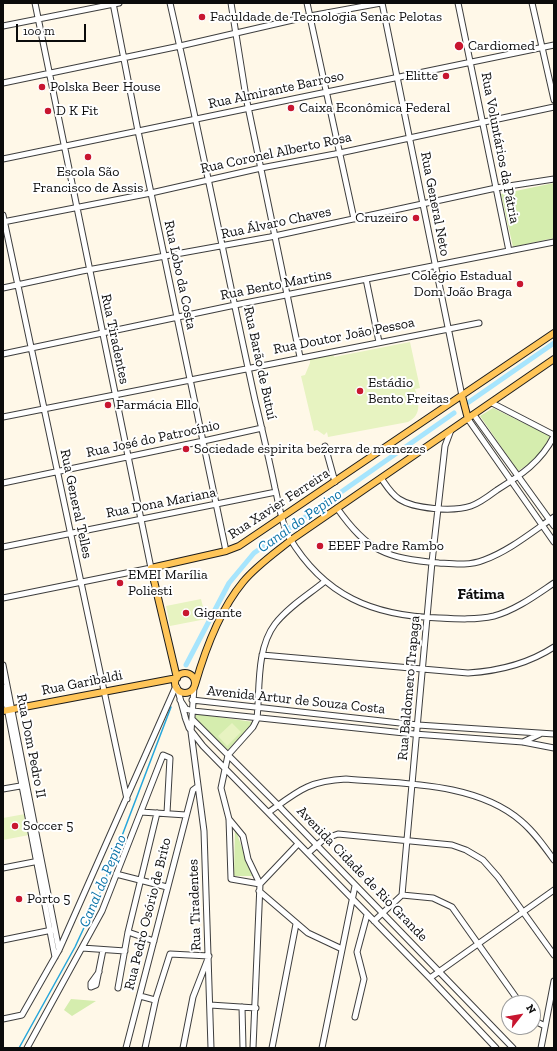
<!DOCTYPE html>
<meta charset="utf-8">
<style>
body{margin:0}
#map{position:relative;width:557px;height:1051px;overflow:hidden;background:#fff8e8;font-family:"Zilla Slab",serif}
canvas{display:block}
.frame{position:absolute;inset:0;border:4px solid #0b0b0b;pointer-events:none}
.north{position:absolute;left:501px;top:995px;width:40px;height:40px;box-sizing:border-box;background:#fff;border:1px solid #9d9d9d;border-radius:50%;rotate:59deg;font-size:11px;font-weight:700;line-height:16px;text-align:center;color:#0b0b0b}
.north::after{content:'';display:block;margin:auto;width:14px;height:18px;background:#c81630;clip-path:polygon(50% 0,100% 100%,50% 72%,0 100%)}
.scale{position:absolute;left:16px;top:24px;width:70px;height:18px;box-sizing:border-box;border:2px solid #0b0b0b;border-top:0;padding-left:5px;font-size:12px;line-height:14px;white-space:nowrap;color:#0b0b0b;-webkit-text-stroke:3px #fff;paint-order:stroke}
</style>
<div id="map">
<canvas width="557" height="1051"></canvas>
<div class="frame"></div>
<div class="north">N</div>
<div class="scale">100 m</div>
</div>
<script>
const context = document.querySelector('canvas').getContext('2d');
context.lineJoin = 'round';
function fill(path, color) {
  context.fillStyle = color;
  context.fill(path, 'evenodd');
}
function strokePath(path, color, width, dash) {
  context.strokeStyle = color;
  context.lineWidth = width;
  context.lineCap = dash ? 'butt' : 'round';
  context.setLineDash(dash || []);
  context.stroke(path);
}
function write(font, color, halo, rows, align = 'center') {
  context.font = font + ' "Zilla Slab",serif';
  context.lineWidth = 4;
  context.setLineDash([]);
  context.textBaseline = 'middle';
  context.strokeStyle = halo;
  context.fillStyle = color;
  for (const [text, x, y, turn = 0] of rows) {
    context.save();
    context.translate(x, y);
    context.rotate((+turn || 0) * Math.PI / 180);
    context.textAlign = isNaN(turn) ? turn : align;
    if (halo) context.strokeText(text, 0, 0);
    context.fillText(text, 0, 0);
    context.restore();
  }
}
fill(new Path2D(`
 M554 183V238L513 247 501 194Z
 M493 408 550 436 539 457 518 471 480 416Z
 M196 714 254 722 228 750 195 719Z
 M235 828 252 876H234Z
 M71 999 96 1001 72 1016 64 1010Z`), '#d5edae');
fill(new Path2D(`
 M410 342 420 388 415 389C419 402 422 415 408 422L328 437 327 432 324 435 317 430 314 431 301 376 305 375 310 363V358L333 353 334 357Z
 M201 599 206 619 170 626 166 606Z
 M232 723 241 732 227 746 218 736Z
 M25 814 29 835 3 840V818Z`), '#e7f3c1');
strokePath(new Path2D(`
 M19 1048 75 947 101 891 171 707`), '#26a6db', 1.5);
strokePath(new Path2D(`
 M469 402 554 343
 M186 665 229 583 254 553 454 413`), '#a7e5fd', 5);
const minor = new Path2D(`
 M113 3 138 131 226 551
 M170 3C200 135 226 268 255 400 262 429 269 459 275 488 279 504 281 522 289 537 324 596 373 616 439 618 458 619 476 620 494 616 516 610 536 595 554 583
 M231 3 246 97 300 357
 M307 3 354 219
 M382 3 462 396
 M458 3 509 251
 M532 3 554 100
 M3 26 119 3
 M3 83 180 46 310 16 381 3
 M3 159 554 45
 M3 215 127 799
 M3 222 151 193 261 168 335 154 554 107
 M366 279 379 342
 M3 288 82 271 270 237 496 188 554 179
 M3 354 235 305 554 242
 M492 403 554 435
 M474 415 554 526
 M3 417 479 323
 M468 419 554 542
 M325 446 335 482
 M381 478C386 485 391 494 399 499 414 509 453 512 471 506 480 503 489 496 497 490 521 475 541 462 554 436
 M3 483 208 440 262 428
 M337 508C368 552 386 558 439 563 454 564 469 566 484 560 509 551 532 532 554 517
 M3 547 276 492
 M3 598 151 568 35 3
 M262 655 468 673C499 671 528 664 554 647
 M3 665 59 950
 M3 687 55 957
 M177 687 186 720
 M194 687 191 732 204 831 211 1048
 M180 700 186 709 193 711 414 734 523 742 554 748
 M192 700 418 725 554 734
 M185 717 189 728 203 746 430 978 496 1048
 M192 719 278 805 513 1048
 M523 742 540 734
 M3 789 26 785
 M141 812 186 815
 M269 812C298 791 308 781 346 779 402 784 476 782 521 821 534 832 544 846 554 860
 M229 819 243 836 248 859 260 884 253 1048
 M308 853 324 839 338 834 452 845 466 850 483 860 498 877 554 955
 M3 868 39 861
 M116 874 167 887
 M260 884 231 879 229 819 221 788 228 755 253 727 257 719C260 689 256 649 275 624 288 607 308 595 324 582
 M260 884 298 844
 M259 891 308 933 342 949
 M402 895 433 898 452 907 520 1003
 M374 921 402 895 432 562 445 446 451 430
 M128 932 154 941
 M3 940 52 930
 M82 948 125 951
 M99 972 91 983V987L96 985 103 950
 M430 978 554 890
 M118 988 128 932 157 813
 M140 996 155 1000
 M210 1005 256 1008
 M242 1007 243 1048
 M355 1017 364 979 357 952 367 915
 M3 1019 22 1015 59 950 176 686
 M533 1020 545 1026
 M27 1048 102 911 163 755 170 758 167 813
 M126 1048 193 790 197 787
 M145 1048 156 998 170 954 209 956 193 997 183 1048
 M272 1048 296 924
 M322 1048 355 886
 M541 1048 554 981`);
const major = new Path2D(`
 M462 396 468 419
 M175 683a10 10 0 1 1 20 0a10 10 0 1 1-20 0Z
 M177 678 151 568 226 551 239 546 554 333
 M195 685C205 650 219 611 243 582 256 566 275 553 291 540L554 359
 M3 711 177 678`);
strokePath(minor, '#3e3e3e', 7);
strokePath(major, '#1c1c1c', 8);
strokePath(minor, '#fff', 5);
strokePath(major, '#ffc558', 6);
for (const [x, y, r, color] of [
 [202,17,4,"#c81630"],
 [459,46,5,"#c81630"],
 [446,76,4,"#c81630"],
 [42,87,4,"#c81630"],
 [291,108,4,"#c81630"],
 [48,111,4,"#c81630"],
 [88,157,4,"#c81630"],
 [416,218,4,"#c81630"],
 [520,284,4,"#c81630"],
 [360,391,4,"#c81630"],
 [108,405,4,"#c81630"],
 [186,449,4,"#c81630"],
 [320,546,4,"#c81630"],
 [120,583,4,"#c81630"],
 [186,613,4,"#c81630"],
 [15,826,4,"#c81630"],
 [19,899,4,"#c81630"]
]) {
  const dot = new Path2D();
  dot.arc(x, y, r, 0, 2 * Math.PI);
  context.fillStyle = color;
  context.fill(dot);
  strokePath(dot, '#fff', 1.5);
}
write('14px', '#0b0b0b', '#fff', [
 ["Faculdade de Tecnologia Senac Pelotas",210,17],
 ["Cardiomed",468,46],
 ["Elitte",438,76,"right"],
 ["Polska Beer House",50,87],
 ["Caixa Econômica Federal",299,108],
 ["D K Fit",56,111],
 ["Escola São",88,172,"center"],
 ["Francisco de Assis",88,188,"center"],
 ["Cruzeiro",408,218,"right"],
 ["Colégio Estadual",512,276,"right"],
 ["Dom João Braga",512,292,"right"],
 ["Estádio",368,383],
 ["Bento Freitas",368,399],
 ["Farmácia Ello",116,405],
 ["Sociedade espirita bezerra de menezes",194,449],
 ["EEEF Padre Rambo",328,546],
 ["EMEI Marília",128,575],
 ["Poliesti",128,591],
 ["Gigante",194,613],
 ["Soccer 5",23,826],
 ["Porto 5",27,899]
], 'left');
write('14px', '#0b0b0b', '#fff', [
 ["Rua Almirante Barroso",276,90,-12],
 ["Rua Voluntários da Pátria",500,148,79],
 ["Rua Coronel Alberto Rosa",276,153,-12],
 ["Rua General Neto",435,204,79],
 ["Rua Álvaro Chaves",276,223,-12],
 ["Rua Lobo da Costa",180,275,78],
 ["Rua Bento Martins",276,285,-11],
 ["Rua Doutor João Pessoa",344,336,-11],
 ["Rua Tiradentes",115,339,78],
 ["Rua Barão de Butuí",260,363,78],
 ["Rua José do Patrocínio",153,439,-12],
 ["Rua Dona Mariana",161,503,-11],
 ["Rua General Telles",76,504,78],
 ["Rua Xavier Ferreira",279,504,-33],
 ["Rua Garibaldi",82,683,-11],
 ["Rua Baldomero Trapaga",409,688,-85],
 ["Avenida Artur de Souza Costa",296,700,6],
 ["Rua Dom Pedro II",31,746,79],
 ["Avenida Cidade de Rio Grande",362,874,46],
 ["Rua Tiradentes",195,905,-92],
 ["Rua Pedro Osório de Brito",148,914,-76]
]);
write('italic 15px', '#0973a8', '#fff', [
 ["Canal do Pepino",300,521,-35],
 ["Canal do Pepino",103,881,-67]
]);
write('bold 15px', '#0b0b0b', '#fff', [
 ["Fátima",481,595]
]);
</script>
